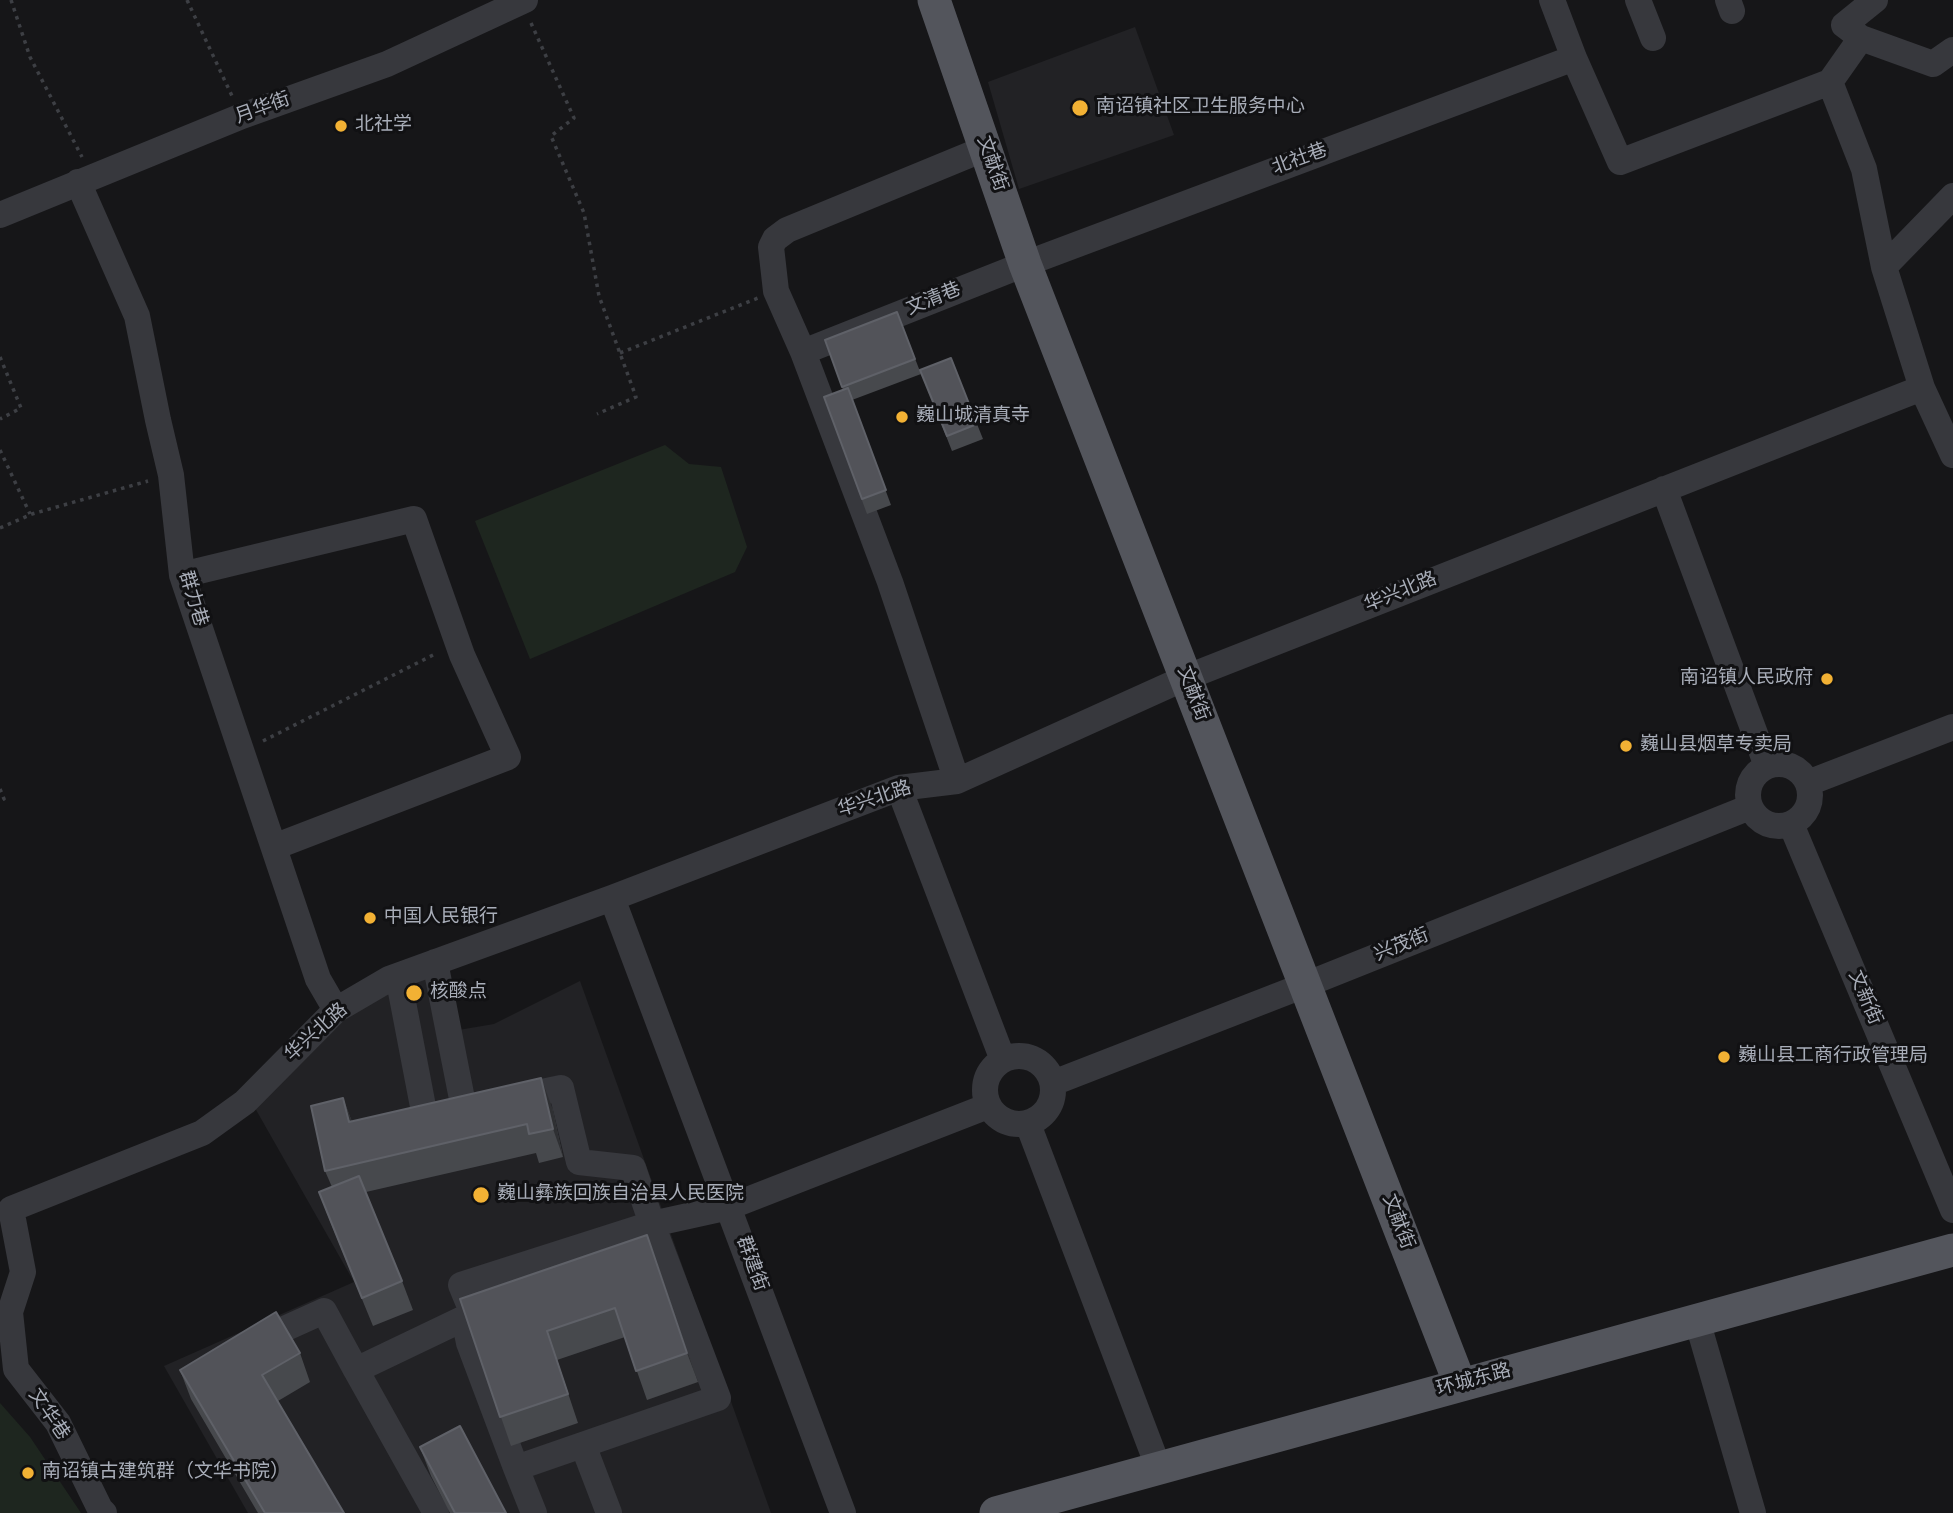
<!DOCTYPE html>
<meta charset="utf-8">
<style>
body{margin:0}
canvas{display:block;background:#161618}
</style>
<canvas width="1953" height="1513"></canvas>
<script>
const context = document.querySelector('canvas').getContext('2d');
context.lineJoin = 'round';
function fill(path, color) {
  context.fillStyle = color;
  context.fill(path, 'evenodd');
}
function strokePath(path, color, width, dash) {
  context.strokeStyle = color;
  context.lineWidth = width;
  context.lineCap = dash ? 'butt' : 'round';
  context.setLineDash(dash || []);
  context.stroke(path);
}
function write(font, color, halo, rows, align = 'center') {
  context.font = font + ' "Source Sans 3","Noto Sans SC",sans-serif';
  context.lineWidth = 6;
  context.setLineDash([]);
  context.textBaseline = 'middle';
  context.strokeStyle = halo;
  context.fillStyle = color;
  for (const [text, x, y, turn = 0] of rows) {
    context.save();
    context.translate(x, y);
    context.rotate((+turn || 0) * Math.PI / 180);
    context.textAlign = isNaN(turn) ? turn : align;
    if (halo) context.strokeText(text, 0, 0);
    context.fillText(text, 0, 0);
    context.restore();
  }
}
fill(new Path2D(`
 M1135 27 1174 135 1019 189 988 82Z
 M438 975 453 1031 494 1024 580 981 771 1513H248L164 1366 354 1282 255 1108 332 1024 393 985Z`), '#222225');
fill(new Path2D(`
 M665 445 689 464 721 467 747 547 735 572 530 659 475 521Z
 M0 1403 30 1437 81 1513H0Z`), '#1e261f');
strokePath(new Path2D(`
 M11 0 30 57 82 157
 M187 0 232 96
 M531 23 574 118 551 136 584 213 599 296 636 397 597 414
 M620 353 758 298
 M0 357 21 408 0 419
 M0 450 30 514
 M0 528 32 514 148 481
 M263 741 437 653
 M0 789 4 799 0 800`), '#3d3f44', 3.5, [3.5, 5]);
strokePath(new Path2D(`
 M1552 0 1574 58 1620 162 1830 82 1861 38 1933 64 1953 50
 M1638 0 1653 38
 M1728 0 1732 11
 M1861 38 1844 25 1875 0
 M1830 82 1864 169 1884 267
 M78 182 137 316 158 420 171 475 182 575 318 979 336 1010
 M1953 196 1884 267 1922 388 1953 455
 M0 215 242 116 387 64 525 0
 M803 352 1025 264 1574 58
 M1664 489 1767 766
 M182 575 414 519 462 655 508 757 274 847
 M1748 795a31 31 0 1 1 62 0a31 31 0 1 1-62 0Z
 M957 781 890 582 803 352 776 291 771 247 775 239 787 230 986 148
 M1808 783 1953 727
 M899 788 1003 1060
 M1791 824 1953 1210
 M612 898 843 1513
 M435 962 464 1109
 M398 976 425 1117
 M985 1090a34 34 0 1 1 68 0a34 34 0 1 1-68 0Z
 M1053 1083 1305 985 1750 807
 M513 1098 561 1088 579 1162 633 1168 652 1224 718 1398 516 1468 534 1513
 M1028 1124 1159 1469
 M10 1312 16 1369 58 1423 100 1509 104 1513
 M473 1314 465 1323 469 1343 516 1468
 M0 1316 10 1312 23 1272 11 1209 202 1133 245 1102 336 1010 389 979 612 898 899 788 957 781 1185 678 1922 388
 M1697 1320 1753 1513
 M253 1343 324 1311 356 1370
 M583 1445 609 1513
 M436 1513 356 1370 473 1314 461 1285 652 1224 729 1207 988 1106`), '#37383d', 26);
strokePath(new Path2D(`
 M934 0 1025 264 1460 1384
 M996 1513 1953 1250`), '#53555c', 33);
fill(new Path2D(`
 M897 312 921 374 852 400 891 505 867 514 824 397 843 390 825 340Z
 M926 385 977 424 983 439 952 451Z
 M343 1098 352 1122 552 1107 563 1157 539 1163 536 1153 366 1192 402 1281 413 1310 373 1326 330 1221 319 1192 332 1187 325 1171Z
 M658 1264 698 1382 647 1400 625 1337 557 1360 578 1423 511 1446 460 1299Z
 M300 1353 310 1382 278 1401 344 1513H258L191 1399 180 1370Z
 M420 1447 506 1513H450L431 1476Z`), '#47494d');
fill(new Path2D(`
 M541 1078 552 1107 563 1157 553 1129Z
 M343 1098 354 1127 349 1122Z
 M647 1235 658 1264 698 1382 687 1353Z`), '#2f3033');
const building = new Path2D(`
 M897 312 915 359 842 387 825 340Z
 M951 358 977 424 947 436 920 370Z
 M848 388 886 490 862 499 824 397Z
 M541 1078 553 1129 529 1134 527 1124 325 1171 311 1106 343 1098 349 1122Z
 M359 1176 402 1281 362 1298 319 1192Z
 M647 1235 687 1353 636 1371 615 1308 547 1331 568 1394 500 1417 460 1299Z
 M276 1312 300 1353 262 1375 344 1513H265L180 1370Z
 M460 1426 506 1513H455L420 1447Z`);
fill(building, '#525359');
strokePath(building, '#5f6168', 2);
for (const [x, y, r, color] of [
 [1080,108,9,"#f2b134"],
 [341,126,7,"#f2b134"],
 [902,417,7,"#f2b134"],
 [1827,679,7,"#f2b134"],
 [1626,746,7,"#f2b134"],
 [370,918,7,"#f2b134"],
 [414,993,9,"#f2b134"],
 [1724,1057,7,"#f2b134"],
 [481,1195,9,"#f2b134"],
 [28,1473,7,"#f2b134"]
]) {
  const dot = new Path2D();
  dot.arc(x, y, r, 0, 2 * Math.PI);
  context.fillStyle = color;
  context.fill(dot);
  strokePath(dot, '#111113', 2.5);
}
write('19px', '#a8adb8', '#111113', [
 ["南诏镇社区卫生服务中心",1096,108],
 ["北社学",355,126],
 ["巍山城清真寺",916,417],
 ["南诏镇人民政府",1813,679,"right"],
 ["巍山县烟草专卖局",1640,746],
 ["中国人民银行",384,918],
 ["核酸点",430,993],
 ["巍山县工商行政管理局",1738,1057],
 ["巍山彝族回族自治县人民医院",497,1195],
 ["南诏镇古建筑群（文华书院）",42,1473]
], 'left');
write('19px', '#a8adb8', '#111113', [
 ["月华街",263,109,-20],
 ["北社巷",1300,160,-20],
 ["文献街",991,164,71],
 ["文清巷",934,300,-22],
 ["华兴北路",1401,593,-22],
 ["群力巷",192,599,73],
 ["文献街",1192,694,69],
 ["华兴北路",875,800,-18],
 ["兴茂街",1402,946,-22],
 ["文新街",1864,998,67],
 ["华兴北路",317,1033,-42],
 ["文献街",1397,1222,69],
 ["群建街",751,1264,70],
 ["环城东路",1474,1381,-15],
 ["文华巷",48,1415,56]
]);
</script>
